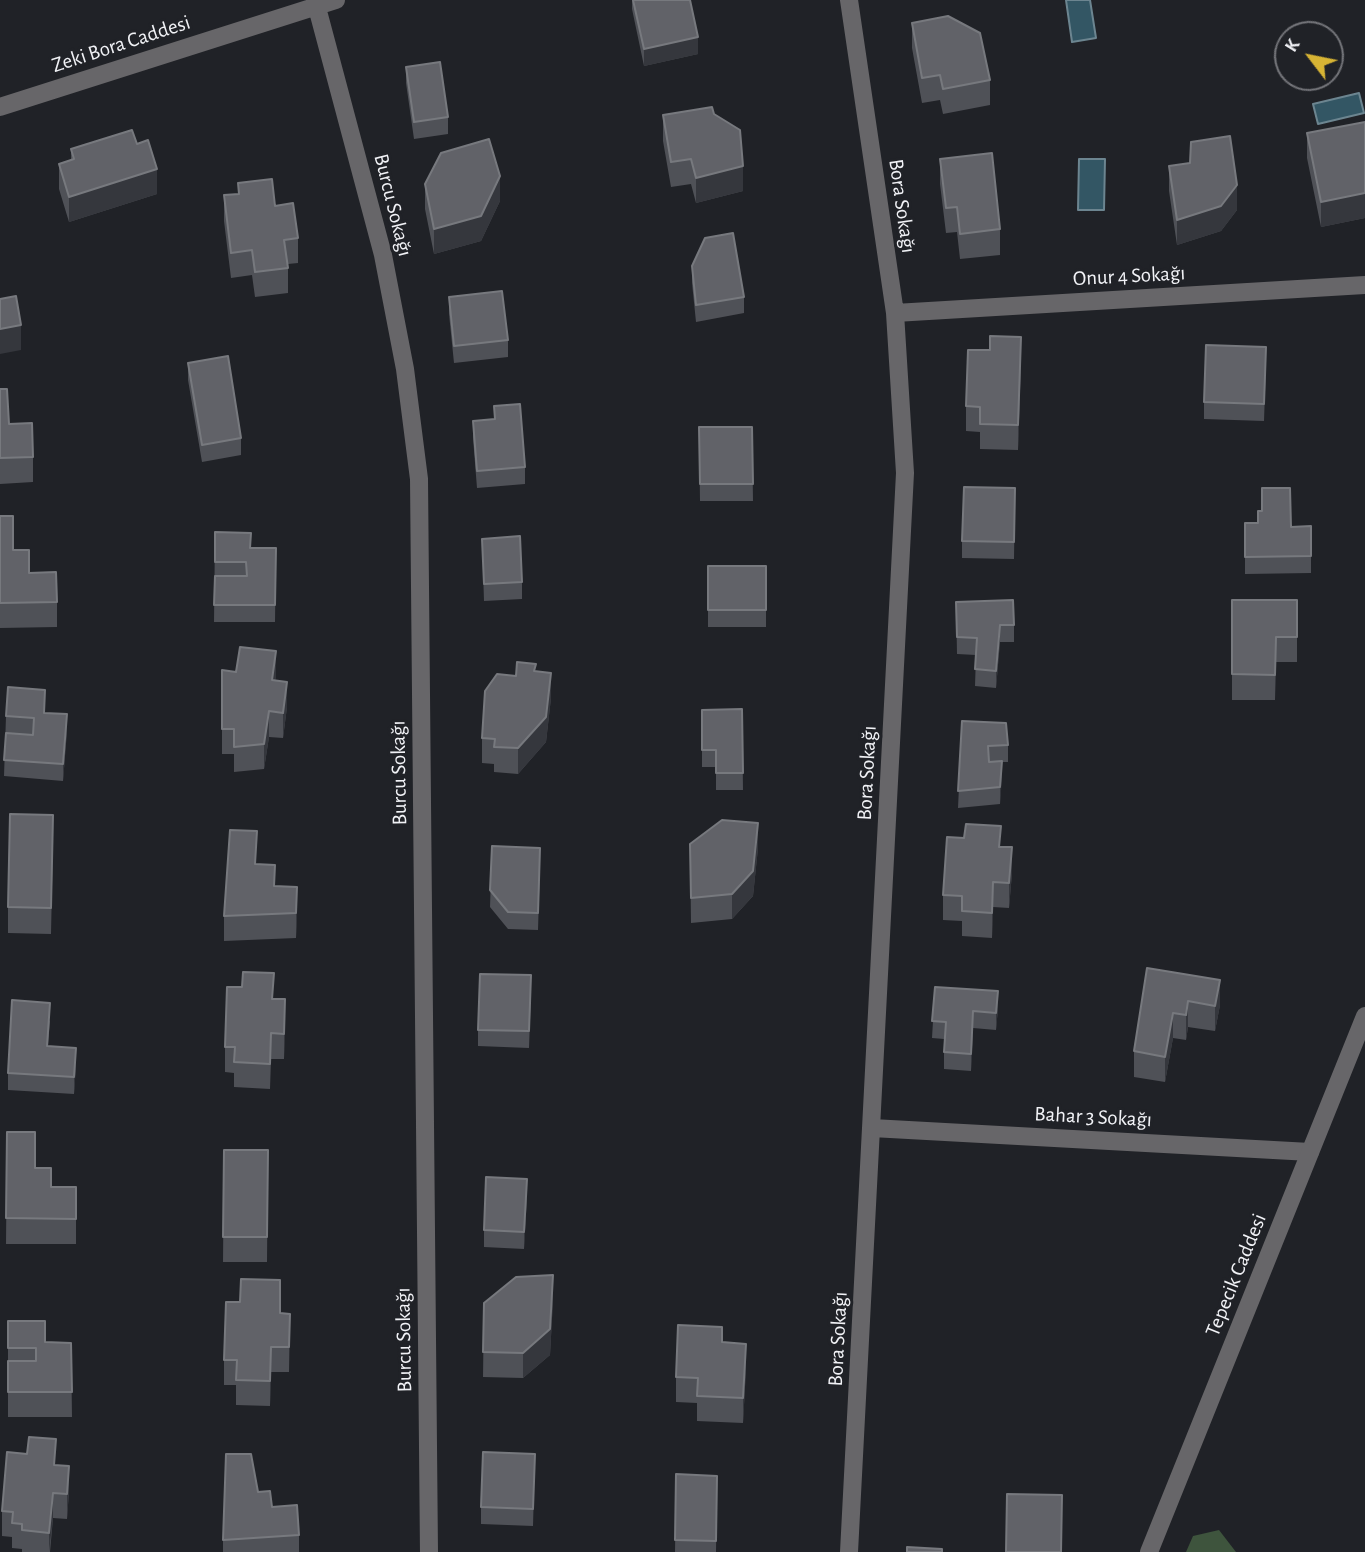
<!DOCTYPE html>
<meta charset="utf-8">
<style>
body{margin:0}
#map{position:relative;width:1365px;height:1552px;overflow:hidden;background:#202227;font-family:"Alegreya Sans",sans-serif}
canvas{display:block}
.north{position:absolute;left:1274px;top:21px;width:70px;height:70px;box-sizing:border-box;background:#202227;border:2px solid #74757a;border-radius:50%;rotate:302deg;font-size:19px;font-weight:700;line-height:28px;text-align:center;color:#f1f2f6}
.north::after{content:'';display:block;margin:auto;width:24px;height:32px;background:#d7b434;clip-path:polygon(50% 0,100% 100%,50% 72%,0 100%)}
</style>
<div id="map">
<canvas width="1365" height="1552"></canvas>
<div class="north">K</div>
</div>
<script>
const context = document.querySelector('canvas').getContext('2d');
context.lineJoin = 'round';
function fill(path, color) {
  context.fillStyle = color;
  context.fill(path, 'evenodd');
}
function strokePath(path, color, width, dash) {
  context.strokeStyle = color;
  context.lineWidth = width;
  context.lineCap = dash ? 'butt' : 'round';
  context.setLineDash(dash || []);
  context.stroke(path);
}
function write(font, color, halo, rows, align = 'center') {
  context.font = font + ' "Alegreya Sans",sans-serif';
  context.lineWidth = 6;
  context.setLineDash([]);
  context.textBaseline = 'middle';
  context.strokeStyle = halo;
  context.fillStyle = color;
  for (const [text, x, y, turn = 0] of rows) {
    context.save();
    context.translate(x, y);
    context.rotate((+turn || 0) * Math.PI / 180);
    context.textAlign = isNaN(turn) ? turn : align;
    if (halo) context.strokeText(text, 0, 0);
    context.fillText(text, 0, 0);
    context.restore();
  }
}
fill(new Path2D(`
 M1219 1530 1236 1552H1186L1193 1536Z`), '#3e543d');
const water = new Path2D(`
 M1066 0H1090L1096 38 1072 42Z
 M1359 93 1364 113 1318 124 1313 104Z
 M1079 159H1105L1104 210H1078Z`);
fill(water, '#335664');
strokePath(water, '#6c8590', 2);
strokePath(new Path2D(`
 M315 0 383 255 405 369 419 479 429 1552
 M849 0 895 313 905 473 849 1552
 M0 107 336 0
 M895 313 1365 285
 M872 1128 1310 1152`), '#676669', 18);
strokePath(new Path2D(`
 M1149 1552 1365 1016`), '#676669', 18);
fill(new Path2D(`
 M632 0H690L698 54 644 66 632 9Z
 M912 23 990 80V105L943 114 940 100 922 103 912 48Z
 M406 67 448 117V134L414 139 406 83Z
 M714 114 743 191 696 203 691 184 671 187 663 141V115Z
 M1365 122V218L1321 227 1307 158V133Z
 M137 144 157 194 69 222 59 189V164L71 160V149Z
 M940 159 1000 229V255L960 259 957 232 946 233 940 184Z
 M1169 166 1237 210 1221 231 1177 245 1169 191Z
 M238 183 275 206 298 238V263L288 264V293L255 297 252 275 231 278 224 221V195L238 194Z
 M425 184 500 201 481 241 434 254 425 209Z
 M692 266 744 297V313L696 322 692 283Z
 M449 297 508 340V357L454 363 449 314Z
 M1021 362 1018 450 980 449V432L966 431V406Z
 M188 363 241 438V455L202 462 188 380Z
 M1266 363 1264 421 1204 419V402Z
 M0 389 9 424 33 457V482L0 484Z
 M494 406 525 467V484L477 488 473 438V421L494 419Z
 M699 427H752L753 501H700Z
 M1015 488 1014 559 962 558V541Z
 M0 516 13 550 29 573 57 602V627L0 628Z
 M1245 523 1291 527 1311 526V573L1245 574Z
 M215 532 250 548H276L275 622H214Z
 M482 539 522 582V599L484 601Z
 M708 566H766V627H708Z
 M1232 600H1297V662H1276L1275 700H1232Z
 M956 602 1014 625V642H1000L996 688 975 686 976 655 957 654Z
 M222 670 276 676 275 681 287 707 283 738 269 737 264 769 234 772V754H222Z
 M536 672 551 698 546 742 518 774 494 772V764L482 763V738L516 676Z
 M742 709 743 790H716V767H702V710Z
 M45 713 67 731 63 781 4 776 6 716Z
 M962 721 1008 745V762H1002L1000 804 958 808Z
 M53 841 51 934 8 933V907Z
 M690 844 758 848 753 896 732 919 691 923Z
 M492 846 540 865 538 930 508 929 490 907Z
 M1001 847 1012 873 1009 908 993 907 992 938 962 936V921L943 920V895Z
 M256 864 297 912 296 938 224 941V916Z
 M1147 968 1220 1005 1215 1031 1188 1027 1186 1040 1173 1038 1165 1082 1134 1077V1051Z
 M935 987 998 1008 996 1030 973 1028 971 1071 944 1069V1039L932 1038Z
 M531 992 529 1048 478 1046V1030Z
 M274 999 285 1024 284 1059H271L270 1089 234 1087V1073L225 1072V1047Z
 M50 1020 48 1046 76 1065 74 1094 8 1090V1073Z
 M7 1132 35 1168 51 1187H76V1244H6Z
 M224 1150H268L267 1262H223Z
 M527 1196 524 1249 484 1247V1230Z
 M553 1300 550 1355 523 1378 483 1377 484 1303Z
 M280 1313 290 1314 289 1372H271L270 1406 236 1405V1385H224V1360Z
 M8 1321 45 1342 71 1343 72 1417H8Z
 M722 1343 746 1369 743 1423 697 1421V1403L676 1402V1377Z
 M535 1454 533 1526 481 1524V1507Z
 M56 1465 69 1491 67 1519 53 1518 50 1552H22V1549L12 1548V1537L2 1536V1511Z
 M676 1474 717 1476 716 1552H675Z
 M258 1492 299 1535V1552H223V1540Z`), '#4f5157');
fill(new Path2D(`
 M698 37V54L644 66V49Z
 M743 166V191L696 203V178Z
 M157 169V194L69 222V197Z
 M500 176V201L481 241 434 254V229Z
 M1237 185V210L1221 231 1177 245V220Z
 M1365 193V218L1321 227V202Z
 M21 325V350L0 354V329Z
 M1021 337V362L1018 450V425Z
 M1000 625V642L996 688V671Z
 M276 651V676L272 706V680Z
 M551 673V698L546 742 518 774V748Z
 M287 682V707L283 738V713Z
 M269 711V737L264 769V744Z
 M67 714V731L63 781V764Z
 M1002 761V778L1000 804V787Z
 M758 823V848L753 896 732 919V894Z
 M1012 847V873L1009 908V883Z
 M993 882V907L992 938V913Z
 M297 887V912L296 938V913Z
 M1220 980V1005L1215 1031V1006Z
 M998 991V1008L996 1030V1013Z
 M285 999V1024L284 1059V1034Z
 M1188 1001V1027L1186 1040V1015Z
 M973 1011V1028L971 1071V1054Z
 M1173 1013V1038L1165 1082V1057Z
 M76 1048V1065L74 1094V1077Z
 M527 1179V1196L524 1249V1232Z
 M553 1275V1300L550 1355 523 1378V1353Z
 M746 1344V1369L743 1423V1398Z
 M271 1347V1372L270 1406V1381Z
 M69 1466V1491L67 1519V1494Z
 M53 1493V1518L49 1552V1533Z`), '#35373d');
const building = new Path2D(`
 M633 0H690L698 37 644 49Z
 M948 16 980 33 990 80 943 89 940 75 922 78 912 23Z
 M440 62 448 117 414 122 406 67Z
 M712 107 714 114 740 130 743 166 696 178 691 159 671 162 663 115Z
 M1365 122V193L1321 202 1307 133Z
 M132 130 137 144 148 140 157 169 69 197 59 164 74 159 71 149Z
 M1230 136 1237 185 1221 206 1177 220 1169 166 1190 163 1191 142Z
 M489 139 500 176 481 216 434 229 425 184 441 153Z
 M992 153 1000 229 960 234 957 207 946 208 940 159Z
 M272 179 275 206 293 203 298 238 284 240 288 268 255 272 252 250 231 253 224 195 239 194 238 183Z
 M733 233 744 297 696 305 692 266 705 238Z
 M502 291 508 340 454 346 449 297Z
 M16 296 21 325 0 329V299Z
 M990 336 1021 337 1018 425 980 424V407L966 406 968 350H990Z
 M1206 345 1266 347 1264 404 1204 402Z
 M228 356 241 438 202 445 188 363Z
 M0 389H7L9 424 32 423 33 457 0 458Z
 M520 404 525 467 477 471 473 421 495 419 494 406Z
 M699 427H752L753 484H700Z
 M964 487 1015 488 1014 542 962 541Z
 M1262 488H1290L1291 527 1311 526V556L1245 557V523H1258V511H1262Z
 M0 516H13V550H29V573L56 572 57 602 0 603Z
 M215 532 251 533 250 548H276L275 605H214L215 576H247L246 562H215Z
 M520 536 522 582 484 584 482 539Z
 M708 566H766V610H708Z
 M1013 600 1014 625H1000L996 671 975 669 977 638 957 637 956 602Z
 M1232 600H1297V637H1276L1275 675 1232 674Z
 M240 647 276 651 272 680 287 682 283 713 269 711 264 744 234 747V729H222V670L236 672Z
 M517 662 536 664 534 671 551 673 546 717 518 748 494 747 495 739 482 738 485 691 497 674 516 676Z
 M8 687 45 690 44 713 67 714 63 764 4 760 6 733 33 735 34 718 6 716Z
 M742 709 743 773H716V750H702V710Z
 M962 721 1006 723 1008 745 988 746 989 762 1002 761 1000 787 958 791Z
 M10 814 53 815 51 908 8 907Z
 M722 820 758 823 753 871 732 894 691 898 690 844Z
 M966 824 1001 826 999 847H1012L1009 883 993 882 992 913 962 911V896L943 895 947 837 964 838Z
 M230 830 257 831 255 864 275 865 274 886 297 887 296 913 224 916Z
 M492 846 540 848 538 913 508 912 490 890Z
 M1147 968 1220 980 1215 1006 1188 1001 1186 1015 1173 1013 1165 1057 1134 1051Z
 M243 972 274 973 272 999H285L284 1034 271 1033 270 1064 234 1062 235 1047H225L227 987H242Z
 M480 974 531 975 529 1031 478 1030Z
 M935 987 998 991 996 1013 973 1011 971 1054 944 1052 946 1022 932 1021Z
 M12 1000 50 1003 47 1046 76 1048 74 1077 8 1073Z
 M7 1132H35V1168H51V1187H76V1219L6 1218Z
 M224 1150H268L267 1237H223Z
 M486 1177 527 1179 524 1232 484 1230Z
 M553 1275 550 1329 523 1353 483 1352 484 1303 516 1277Z
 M241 1279 280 1280V1313L290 1314 289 1347H271L270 1381 236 1380 237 1360H224L226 1302H240Z
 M8 1321H45V1342L71 1343 72 1392H8V1361H36V1348H8Z
 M678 1325 722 1327V1342L746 1344 743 1398 697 1396 698 1378 676 1377Z
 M29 1437 56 1439 54 1465 69 1466 67 1494 53 1493 49 1533 22 1530V1524L12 1523 13 1512 2 1511 7 1452 27 1454Z
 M483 1452 535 1454 533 1509 481 1507Z
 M226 1454H251L258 1492 270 1491 272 1507 297 1505 299 1535 223 1540Z
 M676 1474 717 1476 716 1541 675 1540Z
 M1007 1494 1062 1495 1061 1552H1006Z
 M907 1547 942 1549V1552H907Z`);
fill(building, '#616268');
strokePath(building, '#77797e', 2);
write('21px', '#f1f2f6', '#202227', [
 ["Zeki Bora Caddesi",121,44,-18],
 ["Burcu Sokağı",393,205,76],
 ["Bora Sokağı",902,206,82],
 ["Onur 4 Sokağı",1129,276,-3],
 ["Burcu Sokağı",399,773,-91],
 ["Bora Sokağı",867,773,-87],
 ["Bahar 3 Sokağı",1093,1117,3],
 ["Tepecik Caddesi",1236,1275,-68],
 ["Bora Sokağı",838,1339,-87],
 ["Burcu Sokağı",404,1340,-91]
]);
</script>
